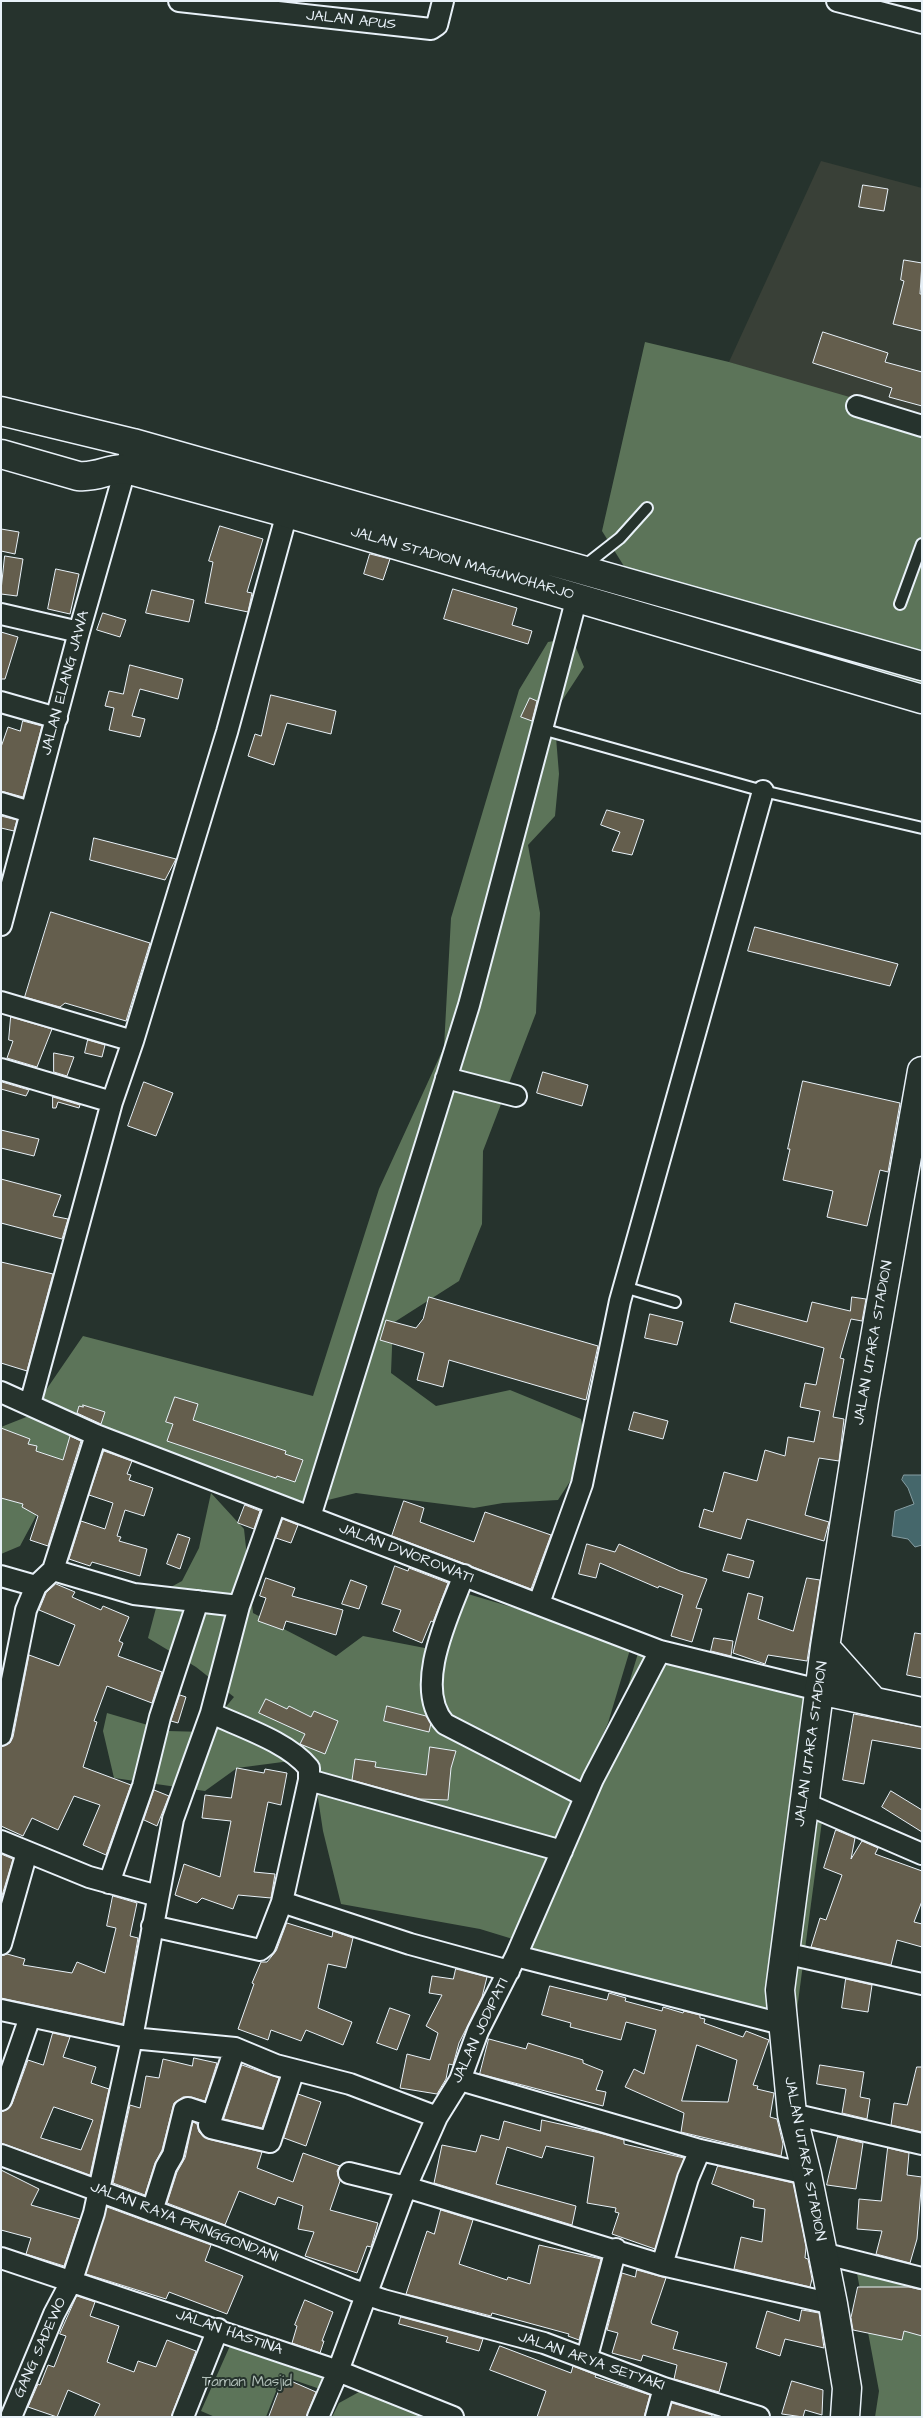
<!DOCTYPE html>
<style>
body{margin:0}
#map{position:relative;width:923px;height:2418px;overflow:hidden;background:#26332d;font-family:"Architects Daughter",sans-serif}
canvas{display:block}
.frame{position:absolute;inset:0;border:2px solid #e8f1f8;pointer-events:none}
</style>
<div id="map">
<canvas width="923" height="2418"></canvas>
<div class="frame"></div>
</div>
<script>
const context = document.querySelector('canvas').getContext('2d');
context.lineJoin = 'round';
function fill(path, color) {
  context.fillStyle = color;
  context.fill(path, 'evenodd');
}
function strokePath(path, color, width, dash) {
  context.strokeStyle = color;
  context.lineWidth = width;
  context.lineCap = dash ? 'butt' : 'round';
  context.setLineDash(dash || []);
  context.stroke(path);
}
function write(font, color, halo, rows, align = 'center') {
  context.font = font + ' "Architects Daughter",sans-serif';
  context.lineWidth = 4;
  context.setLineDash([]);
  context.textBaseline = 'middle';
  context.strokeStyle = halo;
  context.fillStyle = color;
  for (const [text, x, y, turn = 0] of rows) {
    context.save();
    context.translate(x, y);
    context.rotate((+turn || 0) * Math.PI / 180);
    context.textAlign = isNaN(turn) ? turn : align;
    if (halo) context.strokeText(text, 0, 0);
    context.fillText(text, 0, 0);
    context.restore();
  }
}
fill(new Path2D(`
 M821 161 922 188V425L729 362Z`), '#394037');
fill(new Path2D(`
 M645 342 729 362 922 418V660L627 571 602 531Z
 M683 610 922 678V689L681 617Z
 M572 638 584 667 554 713 559 774 555 816 528 845 540 913 536 1013 483 1151 482 1224 459 1281 393 1323 391 1373 436 1406 510 1390 581 1419 587 1455 558 1500 503 1503 474 1508 356 1493 288 1510 111 1442 97 1463 68 1460 32 1504 36 1516 20 1546 1 1554V1427L44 1410 35 1406 83 1336 313 1396 379 1189 444 1047 451 918 519 690 548 642Z
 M211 1493 244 1529 253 1613 336 1656 363 1636 430 1649 468 1594 632 1643 608 1723 543 1865 516 1940 480 1929 341 1904 323 1831 316 1785 298 1760 237 1768 205 1791 114 1778 103 1731 107 1713 168 1731 205 1732 234 1697 196 1667 148 1638 160 1593 182 1581 199 1548Z
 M639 1650 814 1695 822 1821 796 2017 516 1956 600 1780Z
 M856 2268 922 2285V2417H875L879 2391Z
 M233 2339 338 2371 323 2390 282 2376 266 2417H215L201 2411Z
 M359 2392 384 2394 428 2417H332L339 2403Z`), '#5c7459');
const water = new Path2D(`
 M904 1475H922V1545L915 1547 908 1539 892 1536 895 1511 914 1504 908 1488 902 1480Z`);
fill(water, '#45676b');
strokePath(water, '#869ea3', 1);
const building = new Path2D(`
 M863 185 888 189 884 211 859 207Z
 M904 260 922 263 920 294H922V331L893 324 904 281 901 280Z
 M823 332 888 353 885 362 922 372V406L889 397 892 388 813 363Z
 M220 526 263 539 247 592 252 593 248 612 205 603 213 562 209 561Z
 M1 529 19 532 15 554 1 551Z
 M370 554 390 559 383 580 364 574Z
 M5 556 23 559 17 596 1 594Z
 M56 569 79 574 70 614 48 609Z
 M453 589 517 608 512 625 532 631 528 644 444 619Z
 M152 590 194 600 189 622 146 613Z
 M103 613 126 620 120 637 97 630Z
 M1 632 18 637 5 679H1Z
 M130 665 183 679 178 699 140 689 132 716 145 719 140 737 109 730 114 708 105 706 109 691 123 694Z
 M271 695 336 711 331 734 287 723 274 765 248 756 255 734 261 736Z
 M530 698 537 701 532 721 521 717Z
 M23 721 42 726 23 797 1 791V747L8 727 20 731Z
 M607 810 644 820 632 855 612 851 620 832 601 825Z
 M1 816 17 820 14 831 1 828Z
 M94 838 176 859 165 880 90 860Z
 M51 912 150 943 126 1021 65 1003 60 1007 25 997Z
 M755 927 898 964 890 986 748 951Z
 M11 1017 52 1029 37 1067 7 1058 13 1041 9 1040Z
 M88 1040 105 1045 102 1057 85 1053Z
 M54 1053 74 1057 67 1076 54 1072Z
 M543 1072 588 1085 582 1106 537 1093Z
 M803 1081 900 1103 888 1172 880 1170 867 1226 827 1217 833 1191 783 1180 790 1149H788Z
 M2 1082 29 1090 26 1096 1 1089Z
 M144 1082 173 1093 156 1136 128 1126Z
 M53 1097 80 1105 79 1108 58 1102 56 1108H53Z
 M1 1130 39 1139 34 1156 1 1148Z
 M1 1179 61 1195 53 1216 68 1219 62 1239 1 1223Z
 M1 1262 53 1274 27 1371 1 1363Z
 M429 1297 598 1346 586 1400 449 1360 443 1387 417 1380 424 1353 380 1340 386 1320 416 1328 423 1319Z
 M852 1297 866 1299 862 1321 851 1319 840 1358 844 1359 833 1417 844 1419 839 1461 819 1458 805 1515 829 1522 824 1541 747 1519 741 1539 699 1527 704 1509 713 1512 724 1472 757 1481 765 1450 785 1456 788 1437 814 1442 820 1411 800 1407 805 1383 816 1385 824 1348 730 1322 735 1303 807 1322 812 1302 850 1311Z
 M650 1314 683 1322 677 1345 645 1338Z
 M175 1397 198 1404 193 1420 286 1451 285 1454 303 1460 295 1482 277 1476 276 1478 167 1441 173 1424 166 1422Z
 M83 1405 105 1412 101 1424 77 1413 79 1406 83 1407Z
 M634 1412 668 1421 663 1439 629 1430Z
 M1 1428 30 1439 28 1444 37 1446 36 1451 63 1460 70 1436 81 1441 48 1546 30 1540 38 1516 22 1507 23 1504 1 1498Z
 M104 1451 132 1461 127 1474 131 1475 129 1480 153 1488 144 1516 125 1510 117 1536 121 1537 119 1541 147 1549 140 1576 92 1562 90 1566 69 1559 81 1521 105 1529 113 1503 89 1495Z
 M404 1501 424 1508 420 1522 474 1542 485 1512 551 1535 531 1589 392 1536Z
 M245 1505 260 1511 254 1529 238 1523Z
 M283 1519 298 1525 291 1543 276 1538Z
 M178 1534 190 1538 180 1569 167 1564Z
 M587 1544 615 1552 619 1544 680 1571 707 1579 696 1608 702 1609 692 1642 671 1636 683 1595 659 1586 658 1588 600 1563 596 1578 579 1574Z
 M728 1554 754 1561 749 1578 723 1571Z
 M395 1566 408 1571 409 1568 448 1583 433 1622 431 1621 422 1643 393 1631 401 1610 382 1604Z
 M266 1578 295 1588 292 1596 343 1610 336 1635 286 1621 283 1630 258 1621 266 1598 260 1596Z
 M807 1578 820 1580 807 1661 768 1655 765 1664 733 1653 748 1593 763 1597 758 1619 793 1631Z
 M351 1580 367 1586 359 1609 342 1604Z
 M56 1584 75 1592 72 1597 101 1610 103 1606 129 1617 119 1641 123 1643 118 1656 162 1672 152 1703 107 1686 94 1721 97 1722 83 1767 131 1785 106 1855 83 1845 100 1805 74 1796 58 1830 32 1818 23 1836 1 1826V1747L10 1743 13 1737 29 1655 59 1666 75 1625 39 1610 46 1593Z
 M915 1633 922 1634V1678L907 1675Z
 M714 1638 733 1641 731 1656 711 1651Z
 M180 1695 186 1697 178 1723 171 1721Z
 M266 1699 287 1709 289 1706 311 1717 314 1711 338 1721 325 1754 300 1744 305 1734 259 1713Z
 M387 1706 426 1716 431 1723 429 1732 384 1721Z
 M854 1714 922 1727V1749L872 1740 864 1784 843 1780Z
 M430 1747 456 1751 451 1768 448 1800 420 1799 352 1780 355 1759 376 1762 375 1767 426 1775Z
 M237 1768 264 1773 265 1769 287 1773 281 1805 268 1802 254 1872 275 1874 271 1898 238 1895 233 1909 202 1898 197 1903 175 1895 184 1864 220 1877 231 1821 202 1818 205 1795 231 1798Z
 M154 1790 169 1796 157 1826 144 1820Z
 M891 1791 922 1810V1832L882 1807Z
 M836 1830 855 1838 851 1859 862 1841 878 1848 875 1854 922 1871V1901L914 1922 922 1924V1947L897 1940 891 1965 811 1947 820 1918 826 1920 842 1875 824 1868Z
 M1 1854 13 1859 1 1899Z
 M113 1896 137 1903 130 1936 138 1938 123 2024 1 1998V1956L7 1954 25 1959 23 1965 72 1973 77 1962 105 1973 116 1928 107 1926Z
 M287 1923 332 1937 333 1931 353 1938 346 1968 328 1964 318 2008 352 2022 343 2045 306 2030 301 2041 271 2030 268 2040 238 2029 254 1984 252 1983 261 1962H267L276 1951Z
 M456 1969 487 1977 482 1997 459 2043 453 2065 449 2064 446 2079 437 2094 400 2088 407 2054 430 2060 438 2033 426 2026 442 1995 429 1993 432 1976 453 1979Z
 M846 1979 872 1985 868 2012 842 2008Z
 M550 1986 607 2000 609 1993 626 1998 625 2001 662 2011 663 2007 683 2013 684 2011 700 2015V2018L705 2019 704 2023 743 2037 746 2031 769 2040 753 2085 758 2086 757 2089 774 2093 770 2117 777 2119 783 2144 781 2156 681 2132 684 2113 625 2087 634 2069 644 2074 656 2030 626 2022 621 2040 570 2027 571 2023 542 2015ZM697 2045 737 2060 728 2102 682 2101Z
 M390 2008 410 2015 397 2050 377 2043Z
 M53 2033 70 2037 63 2057 96 2067 91 2083 109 2089 90 2175 1 2143V2112L8 2109 12 2104 28 2060 43 2065ZM54 2107 93 2120 81 2150 41 2138Z
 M489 2039 526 2049 528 2043 583 2060V2063L603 2071 596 2090 606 2092 603 2106 480 2074Z
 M194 2058 217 2063 205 2101 191 2097H183L174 2103 162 2150 155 2163 145 2195 113 2183 130 2105 140 2108 146 2076 159 2078 163 2059 192 2066Z
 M242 2065 279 2078 262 2128 224 2119Z
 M820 2065 864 2072 860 2097 870 2099 867 2119 842 2113 846 2089 817 2084Z
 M917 2067H922V2132L891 2125 894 2103 907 2105Z
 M298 2094 321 2102 306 2146 284 2138Z
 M542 2120 600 2133 624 2140V2144L684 2158 655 2249 612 2234 619 2213 615 2212 616 2208 587 2203 594 2157 546 2146 542 2158 507 2147 496 2184 576 2206 572 2225 434 2183 442 2145 476 2152 481 2135 499 2140 504 2121 540 2131Z
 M193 2122 197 2124 199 2132 208 2139 262 2152 257 2168 293 2182 303 2153 340 2166 337 2171 340 2181 330 2210 378 2223 371 2247 367 2246 357 2273 305 2256 314 2232 298 2229 303 2206 278 2197 275 2205 239 2191 225 2225 167 2203 177 2172 185 2158Z
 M838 2137 863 2143 856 2189 827 2185Z
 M888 2148 909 2153 907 2175 922 2177 917 2239 910 2263 876 2254 882 2231 857 2229 859 2199 881 2201Z
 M718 2166 793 2183 806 2247 805 2258 808 2259 812 2279 810 2287 734 2269 741 2237 762 2242 765 2209 753 2207 754 2200 712 2184Z
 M1 2170 39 2189 31 2205 80 2219 64 2266 26 2254 31 2238 1 2230Z
 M107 2207 211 2245 205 2261 243 2276 227 2314 169 2292 166 2299 86 2274Z
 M441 2210 473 2220 459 2264 507 2280 508 2277 530 2284 539 2245 601 2259 579 2340 568 2336 569 2334 492 2313 491 2316 406 2294 427 2231 434 2234Z
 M637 2270 666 2278 651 2322 652 2324 678 2332 673 2349 727 2363 719 2392 674 2379 677 2365 643 2355 641 2361 612 2353 618 2333 607 2330 622 2273 635 2277Z
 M858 2287H909L922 2290V2336L904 2331 902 2340 853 2330 851 2318Z
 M77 2296 95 2302 90 2316 119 2326 107 2362 134 2372 138 2361 156 2367 167 2340 196 2351 171 2417H94L100 2404 68 2390 57 2417 28 2407 38 2384 40 2385 48 2365 54 2367 66 2336 60 2334Z
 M305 2300 333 2312 322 2341H324L320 2353 292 2343 297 2326 295 2325Z
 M802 2310 819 2313 824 2348 785 2339 780 2356 756 2348 767 2311 799 2321Z
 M401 2317 483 2339 479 2351 446 2342 448 2337 399 2324Z
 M500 2346 571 2373 573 2366 596 2375 595 2377 650 2395 644 2417H537L546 2391 490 2370Z
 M284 2378 316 2392 306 2417H269Z
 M792 2381 823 2390 822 2415 805 2410 803 2417 782 2414Z
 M672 2403 712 2415V2417H668Z`);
fill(building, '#645e4d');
strokePath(building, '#e8f1f8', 1);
const lane = new Path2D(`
 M583 567 620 538 647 508
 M900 604 922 544
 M542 729 763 791 922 828
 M624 1287 675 1302`);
const street = new Path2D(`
 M179 1 431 29 437 25 443 1
 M837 1 922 23
 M857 406 922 426
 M1 614 79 632
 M1 702 57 718
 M1 803 30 812
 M1 925 79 632 129 456
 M1 1002 133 1041
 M1 1069 112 1102
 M446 1078 516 1096
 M1 1392 96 1435 660 1651 819 1690
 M30 1404 112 1102 133 1041 227 732 287 513
 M310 1517 469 1005 577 597
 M53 1570 134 1594 239 1606
 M464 1575C449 1614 412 1688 445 1724L585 1796
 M1 1576 36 1586
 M539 1603 582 1484 620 1301 763 791
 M211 1713C241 1727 288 1742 309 1768V1780L282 1902 410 1944 509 1971
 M1 1735 26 1610 36 1586 53 1570 96 1435
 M309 1780 562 1851
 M804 1803 922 1854
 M1 1841 89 1877 158 1896
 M109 1883 143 1786 160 1717 198 1601
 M152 1926 260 1950 265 1946 282 1902
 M1 1944 27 1852
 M784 1953 922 1984
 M516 1956 782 2024
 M1 2010 132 2038 235 2048 276 2065 350 2084 437 2117
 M235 2048 209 2125 211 2128 270 2142 294 2070
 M460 2080 700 2150 807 2174
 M1 2100 30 2017
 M792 2114 922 2144
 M1 2155 221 2236 353 2290 383 2300 544 2343 664 2388 759 2417
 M349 2173 406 2187 662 2265 833 2304
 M152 2211 166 2167 173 2155 184 2110 188 2108 212 2116
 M822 2253 922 2278
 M1 2258 338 2371 453 2417
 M662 2265 688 2178 700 2150
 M587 2357 616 2249
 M11 2417 54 2314 72 2280 94 2213 132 2038 173 1819 211 1713 239 1606 275 1505
 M183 2417 218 2329
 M318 2417 338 2371 406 2187 437 2117 460 2080 478 2031 516 1956 593 1779 660 1651
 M656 2417 664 2388`);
const secondary = new Path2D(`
 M1 411 133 443 922 666
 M1 454 78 476C99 478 108 468 126 469L287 513 922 699
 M825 1647 874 1702
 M819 1690 922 1712
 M845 2417 847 2388 833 2304 807 2174 792 2114 780 1990 825 1647 864 1400 922 1071`);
strokePath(lane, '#e8f1f8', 14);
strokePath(street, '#e8f1f8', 24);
strokePath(secondary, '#e8f1f8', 31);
strokePath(lane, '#26332d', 10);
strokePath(street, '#26332d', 20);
strokePath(secondary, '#26332d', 28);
write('15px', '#e8f1f8', '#26332d', [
 ["JALAN APUS",351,21,6],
 ["JALAN STADION MAGUWOHARJO",462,564,16],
 ["JALAN ELANG JAWA",66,683,-75],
 ["JALAN UTARA STADION",874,1343,-80],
 ["JALAN DWOROWATI",406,1554,21],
 ["JALAN UTARA STADION",812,1744,-82],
 ["JALAN JODIPATI",481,2031,-65],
 ["JALAN UTARA STADION",804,2159,79],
 ["JALAN RAYA PRINGGONDANI",184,2223,21],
 ["JALAN HASTINA",229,2333,19],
 ["GANG SADEWO",41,2348,-66],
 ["JALAN ARYA SETYAKI",591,2362,19]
]);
write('15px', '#b0bfb8', '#26332d', [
 ["Taman Masjid",247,2383]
]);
</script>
